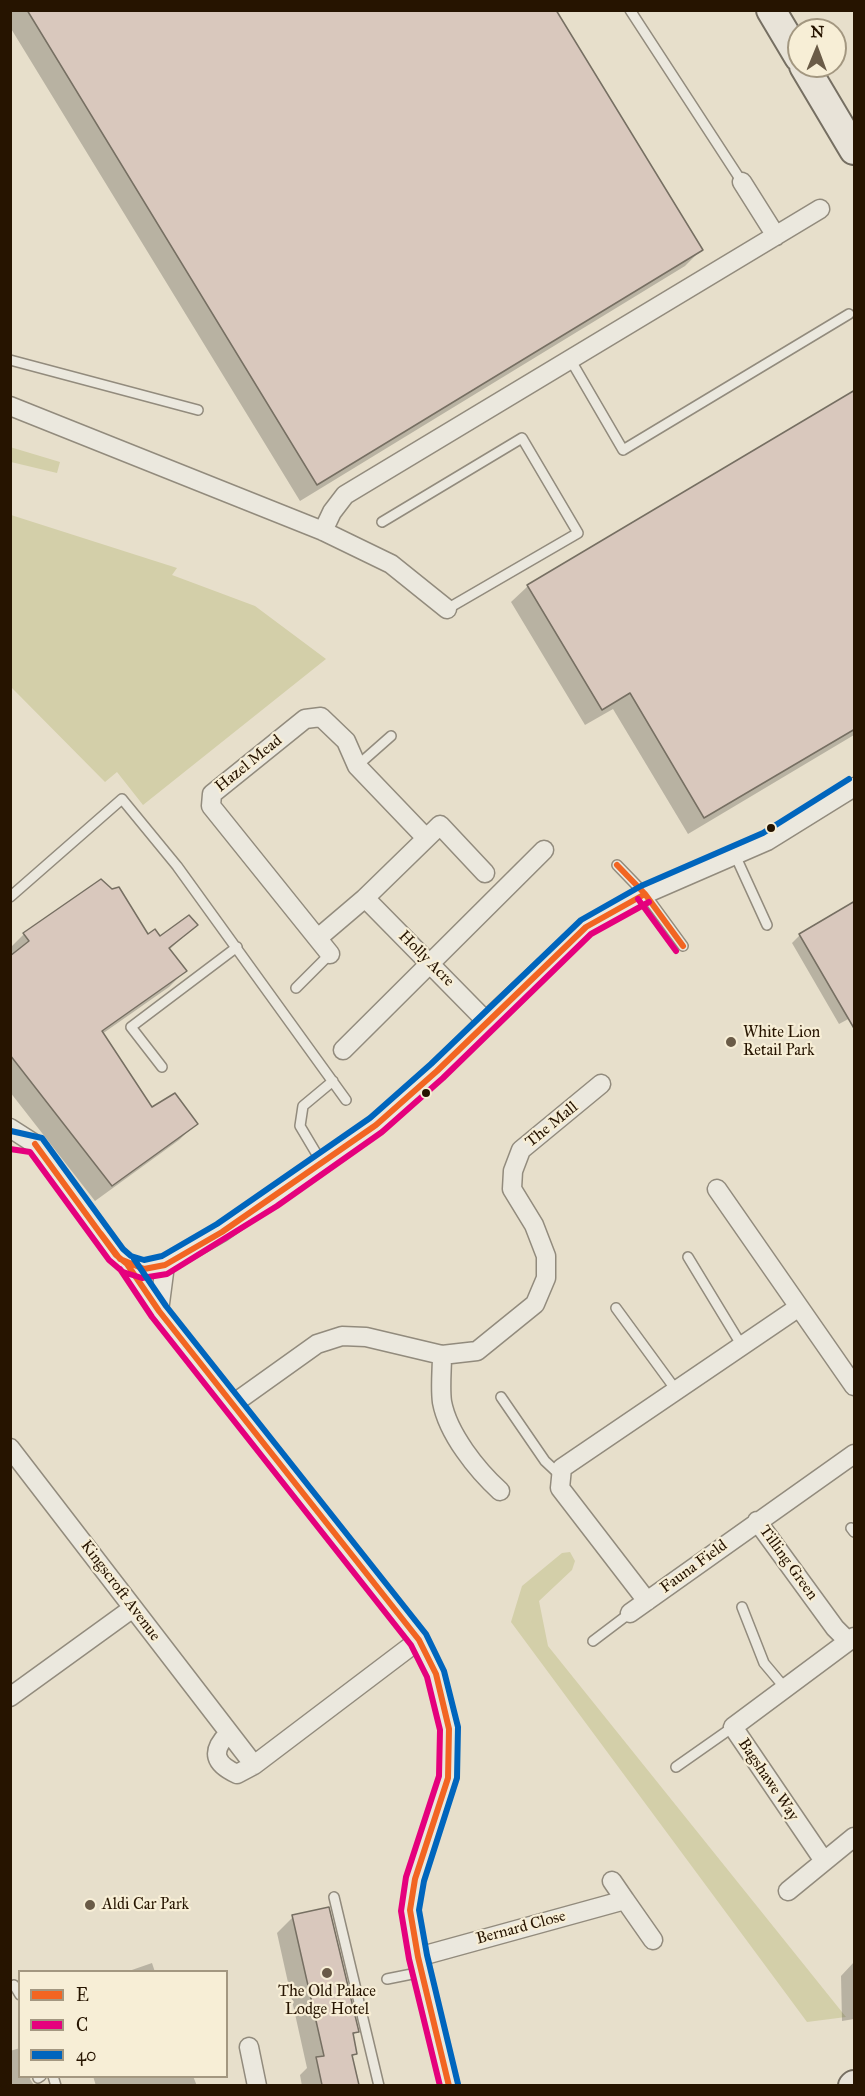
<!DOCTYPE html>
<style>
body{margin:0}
#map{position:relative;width:865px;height:2096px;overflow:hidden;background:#e7dfcb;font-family:"IM FELL Great Primer",serif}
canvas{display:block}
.frame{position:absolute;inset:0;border:12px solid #261400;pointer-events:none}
.legend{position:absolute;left:18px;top:1970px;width:210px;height:108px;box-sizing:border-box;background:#f7eed6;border:2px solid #a39780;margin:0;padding:8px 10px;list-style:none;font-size:18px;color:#261400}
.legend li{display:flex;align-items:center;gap:12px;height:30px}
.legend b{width:30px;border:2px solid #a39780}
.north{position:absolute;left:787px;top:18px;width:60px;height:60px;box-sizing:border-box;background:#f7eed6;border:2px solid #a39780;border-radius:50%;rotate:1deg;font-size:16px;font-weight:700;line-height:24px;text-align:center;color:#261400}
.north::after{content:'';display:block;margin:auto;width:21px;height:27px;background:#6a5b47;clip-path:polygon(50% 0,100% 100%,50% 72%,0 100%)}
</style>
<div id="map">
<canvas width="865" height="2096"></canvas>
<div class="frame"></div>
<ul class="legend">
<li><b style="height:8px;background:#f26522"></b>E</li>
<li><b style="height:8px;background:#e5007d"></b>C</li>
<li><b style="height:8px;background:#0065bd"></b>40</li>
</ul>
<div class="north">N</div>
</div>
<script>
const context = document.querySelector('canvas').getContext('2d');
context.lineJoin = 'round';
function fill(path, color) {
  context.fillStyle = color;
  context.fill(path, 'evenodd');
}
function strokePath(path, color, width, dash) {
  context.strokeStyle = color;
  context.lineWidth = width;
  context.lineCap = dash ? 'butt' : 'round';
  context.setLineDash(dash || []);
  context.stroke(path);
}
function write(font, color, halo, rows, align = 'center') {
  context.font = font + ' "IM FELL Great Primer",serif';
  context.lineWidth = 4.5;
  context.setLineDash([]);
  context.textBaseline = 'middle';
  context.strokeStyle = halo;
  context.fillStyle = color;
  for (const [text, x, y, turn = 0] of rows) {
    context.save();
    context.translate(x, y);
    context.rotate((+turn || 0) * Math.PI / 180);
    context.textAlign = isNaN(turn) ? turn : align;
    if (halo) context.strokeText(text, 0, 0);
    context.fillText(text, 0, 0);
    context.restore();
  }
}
fill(new Path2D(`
 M10 447 60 462 57 473 11 462Z
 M11 515 177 568 172 575 255 606 326 659 143 805 117 772 105 782 11 687Z
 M570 1552 575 1561 572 1570 539 1601 548 1646 846 2017 807 2022 511 1622 522 1586 562 1553Z`), '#d3cfa9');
fill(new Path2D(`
 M10 10H555L701 250 685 266 300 501 10 27Z
 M854 392V735L688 834 613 709 585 725 511 602 528 586Z
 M100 881 147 936 160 938 196 925 169 950 185 971 169 987 102 1034 152 1109 196 1124 179 1140 95 1201 10 1092V948L24 934Z
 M854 903V1016L839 1024 792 943 800 935Z
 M293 1917 357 2031 352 2037 356 2053 351 2058 357 2086H302L300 2075 307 2068 277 1933Z
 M854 1962V2019L842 2021 841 1976Z
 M152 1963 155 1972H126Z
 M20 2048V2076H31L30 2079 34 2085 38 2086H10V2051Z
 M93 2076H193L197 2086H96Z`), '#0003');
const building = new Path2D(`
 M27 10H556L703 250 317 485Z
 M855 390V729L704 818 630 693 602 710 527 585Z
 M101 879 112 889 119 887 148 934 155 929 160 936 189 915 198 925 169 948 187 971 102 1031 152 1107 175 1093 198 1124 112 1186 10 1055V956L29 941 23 933Z
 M855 901V1030L799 934Z
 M329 1907 359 2032 353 2033 357 2054 352 2055 359 2085H322L316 2057 324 2056 292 1915Z`);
fill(building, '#d9c8bd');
strokePath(building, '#766f62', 1.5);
const service = new Path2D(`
 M630 10 742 182
 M570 359 623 450 849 314
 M10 360 198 410
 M382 522 522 438 578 533 447 609
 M357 766 391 736
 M735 855 767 925
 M617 865 645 894 683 946
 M10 897 122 799 177 866 346 1100
 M296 988 330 954
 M162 1067 131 1027 237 947
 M322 1163 300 1126 303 1106 333 1081
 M688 1257 742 1346
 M616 1308 676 1390
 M501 1397 545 1461 561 1476
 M851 1528 854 1532
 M742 1607 764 1663 785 1688
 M593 1641 630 1613
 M676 1767 733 1727
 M334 1897 379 2086
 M387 1979 422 1972
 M14 1985 20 1995
 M53 2076 56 2086
 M38 2078 41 2076`);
const minor = new Path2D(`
 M742 182 776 236
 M10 406 323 531 391 564 447 609
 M323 531 332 512 345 495 820 209
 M365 898 486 1021
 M318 938 365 898 440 825 485 873
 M330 954 211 806 212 794 305 719 321 717 346 741 357 766 426 838
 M343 1050 544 850
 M10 1128 35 1144 116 1255 127 1264 144 1269 165 1265 222 1232 376 1125 437 1071 486 1021 586 927 645 894 767 841 854 787
 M717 1189 854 1386
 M127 1264 159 1311 419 1640 436 1674 449 1729 448 1778 415 1879 410 1910 418 1957 449 2086
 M159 1311 165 1265
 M442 1355C442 1370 440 1387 442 1402 448 1434 477 1470 500 1491
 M233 1404 317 1344 342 1336 366 1337 442 1355 477 1351 535 1304 546 1278V1256L534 1225 512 1189 513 1171 521 1150 601 1084
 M10 1448 254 1765 419 1640
 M757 1521 835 1628 848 1641
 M647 1601 560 1488 562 1468 799 1307
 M630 1613 854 1454
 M10 1697 133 1608
 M228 1734C210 1752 215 1764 237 1774L254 1765
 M824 1861 733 1727 854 1637
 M612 1881 625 1900
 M788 1891 854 1837
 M418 1957 625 1900 653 1940
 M249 2047 257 2086`);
const primary = new Path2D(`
 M771 10 799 57
 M804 66 854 150
 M853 2086 854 2085`);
strokePath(service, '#928b7d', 12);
strokePath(minor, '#928b7d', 21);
strokePath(primary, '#766f62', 32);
strokePath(service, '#ebe8de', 9);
strokePath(minor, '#ebe8de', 18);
strokePath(primary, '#e8e3d8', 28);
strokePath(new Path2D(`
 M617 865 645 894 683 946
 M35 1144 116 1255 127 1264 159 1311 419 1640 436 1674 449 1729 448 1778 415 1879 410 1910 418 1957 449 2086
 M101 1234 120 1259 144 1269 165 1265 222 1232 376 1125 437 1071 586 927 645 894`), '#f26522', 6);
strokePath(new Path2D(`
 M638 899 676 951
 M10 1149 30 1152 109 1260 123 1272 142 1278 167 1274 277 1206 382 1132 443 1078 591 934 649 902
 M120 1269 152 1317 411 1645 427 1677 440 1730 439 1776 406 1877 401 1911 409 1959 440 2086`), '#e5007d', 6);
strokePath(new Path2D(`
 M11 1131 42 1138 123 1249 131 1256 144 1260 162 1256 217 1224 370 1118 431 1064 581 920 641 886 763 833 849 779
 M134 1259 166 1306 426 1634 444 1671 458 1727 457 1778 424 1881 419 1910 427 1955 458 2084`), '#0065bd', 6);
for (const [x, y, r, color] of [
 [771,828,5,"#261400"],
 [731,1042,6,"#6a5b47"],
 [426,1093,5,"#261400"],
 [90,1905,6,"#6a5b47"],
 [327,1973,6,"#6a5b47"]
]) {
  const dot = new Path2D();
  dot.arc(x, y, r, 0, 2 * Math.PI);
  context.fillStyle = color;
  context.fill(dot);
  strokePath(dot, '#f7eed6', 2);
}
write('16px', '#261400', '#f7eed6', [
 ["Hazel Mead",249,764,-39],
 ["Holly Acre",426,959,45],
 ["The Mall",552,1125,-39],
 ["Tilling Green",788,1563,54],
 ["Fauna Field",694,1567,-36],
 ["Kingscroft Avenue",120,1591,53],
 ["Bagshawe Way",768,1780,56],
 ["Bernard Close",521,1928,-15]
]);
write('16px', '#261400', '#f7eed6', [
 ["White Lion",743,1033],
 ["Retail Park",743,1051],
 ["Aldi Car Park",102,1905],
 ["The Old Palace",327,1992,"center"],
 ["Lodge Hotel",327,2010,"center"]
], 'left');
</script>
